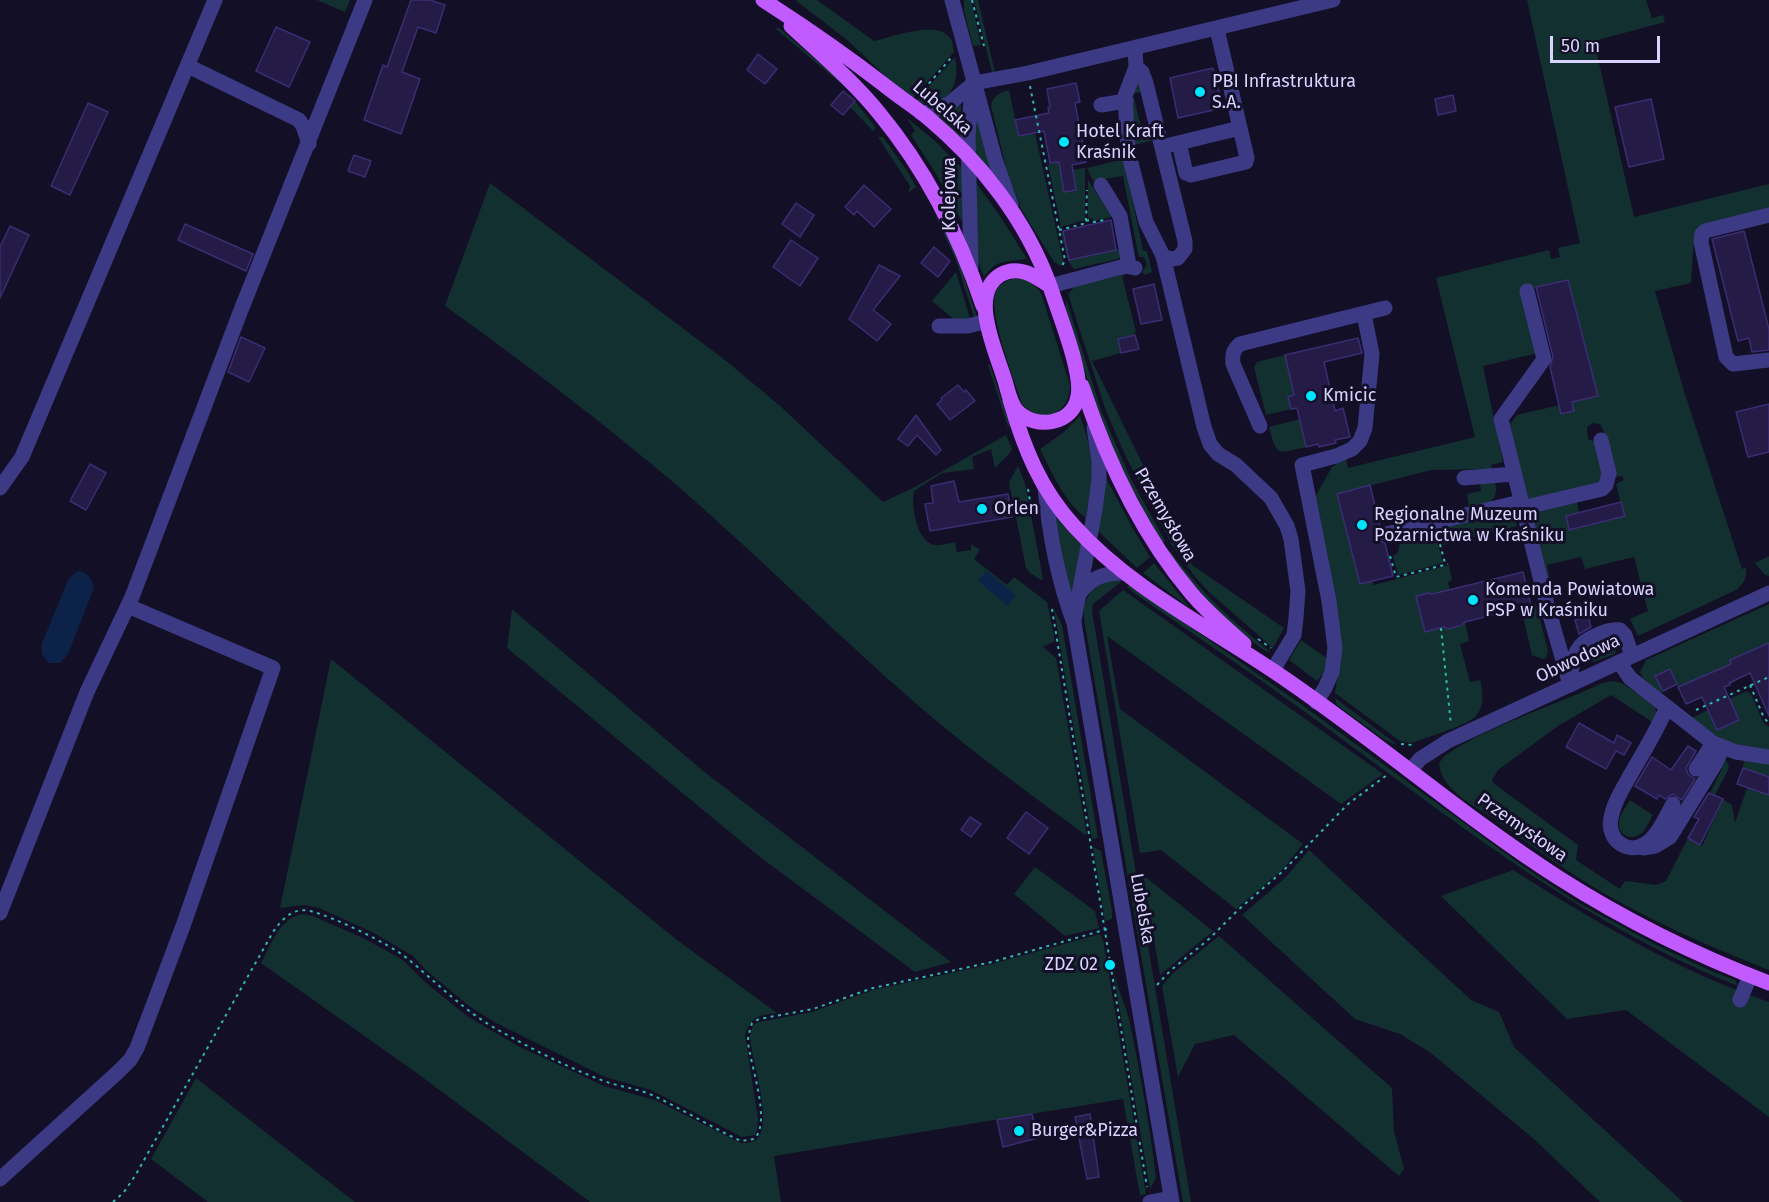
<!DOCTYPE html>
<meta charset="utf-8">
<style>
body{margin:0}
#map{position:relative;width:1769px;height:1202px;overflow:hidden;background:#130f26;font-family:"Fira Sans",sans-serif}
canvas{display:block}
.scale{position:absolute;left:1550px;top:36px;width:110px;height:27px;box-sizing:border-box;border:3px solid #d9d4ff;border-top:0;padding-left:8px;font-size:18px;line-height:21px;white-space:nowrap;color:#d9d4ff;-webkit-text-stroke:4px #130f26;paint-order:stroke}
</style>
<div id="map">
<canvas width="1769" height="1202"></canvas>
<div class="scale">50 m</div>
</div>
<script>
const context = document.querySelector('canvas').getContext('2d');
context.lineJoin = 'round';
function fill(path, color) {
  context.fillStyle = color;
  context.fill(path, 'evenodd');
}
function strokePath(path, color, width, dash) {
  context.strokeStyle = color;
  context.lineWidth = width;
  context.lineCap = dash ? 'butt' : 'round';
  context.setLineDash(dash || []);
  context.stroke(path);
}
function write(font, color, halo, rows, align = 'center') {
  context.font = font + ' "Fira Sans",sans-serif';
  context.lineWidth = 6;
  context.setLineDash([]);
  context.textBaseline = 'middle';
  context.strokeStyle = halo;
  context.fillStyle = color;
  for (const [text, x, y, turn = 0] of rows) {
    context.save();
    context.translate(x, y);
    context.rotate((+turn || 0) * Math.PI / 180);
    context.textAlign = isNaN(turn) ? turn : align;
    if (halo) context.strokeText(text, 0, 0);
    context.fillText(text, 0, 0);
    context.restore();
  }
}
fill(new Path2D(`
 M317 0H350L345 12Z
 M795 0H817L874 41C892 37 938 19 951 39 953 42 953 48 954 52L913 98 893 83 846 39Z
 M964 0H971L981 45 973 46 964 11Z
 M974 0H978L995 73 992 72Z
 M1527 0H1646L1652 18 1663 15 1665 22 1594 41 1634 217 1769 184V211L1697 228 1694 237 1691 283 1655 291 1684 391 1742 569 1746 567C1747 579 1744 583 1736 590L1638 636 1630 619 1648 611 1634 557 1585 569 1581 557 1547 565 1554 599H1552L1536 536 1540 535 1539 529H1535L1531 513 1577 502 1579 513 1566 516 1570 530 1624 516 1616 484 1624 480 1622 476 1615 477 1604 432 1600 424 1593 423 1587 427 1588 439 1595 442 1604 466 1601 482 1529 500 1527 497 1510 424 1517 415 1598 396 1568 280 1523 291 1538 353 1483 366 1503 462 1491 465 1492 469 1431 470 1337 494 1360 584 1372 581 1374 585 1449 565 1452 580 1448 582 1450 590 1416 596 1425 632 1444 627 1448 629 1462 625 1465 622 1469 641 1460 644 1470 682 1480 680C1483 692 1485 707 1475 717 1467 725 1425 738 1412 743L1400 741 1335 693 1339 667 1315 497 1332 467 1346 458 1348 468 1475 437 1436 278 1549 250 1551 259 1560 257 1558 248 1580 243Z
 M778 27 841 81 839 82 776 29Z
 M955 57C961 84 948 112 915 102Z
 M1140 83 1144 91 1133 94 1142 131 1152 128 1155 140 1134 145 1132 88 1136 84Z
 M1009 90 1019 136 1035 133 1063 261 1061 266 1054 262 1021 209 1007 171 991 106C993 95 999 93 1009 90Z
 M855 101 876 128 873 131 850 107Z
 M961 104 962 143 934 116Z
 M975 104 996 181 975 157Z
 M907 118 934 140 962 168V222L935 172 911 135 915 131Z
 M878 137H883L907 171 916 187 908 193 910 186Z
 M1124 159 1143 251H1147L1152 272 1145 275 1142 272 1147 265 1144 257H1139L1138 253 1123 176 1093 181 1087 168Z
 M1061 161 1063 171 1085 168V220L1061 227 1048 164Z
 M1088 180 1112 217 1094 221 1091 218 1088 219Z
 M490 183 725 360 779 405 883 502 915 487 1006 435 1012 449 1009 454 995 468 991 449 972 457 974 469 942 473 914 491C911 506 917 544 936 545 942 546 949 543 955 542L957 552 971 550V544L980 550 974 559 1007 585 1014 577 1047 602 1055 641 1043 647 1056 658 1087 836C1041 802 994 768 950 732 856 655 772 568 681 489 605 424 526 364 445 306Z
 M976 183 1000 216 1027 259C1008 262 997 258 984 277L978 262Z
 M940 219 958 259 978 320 975 321 956 260 938 221Z
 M1063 231 1070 260 1120 249 1122 258 1074 269 1068 261 1061 233Z
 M956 272 971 322H957L932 301Z
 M1126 273V275L1122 276 1136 332 1131 336 1118 339 1121 353 1092 361 1192 565 1284 628 1273 648 1211 594 1196 578 1172 545 1126 457 1106 411 1068 294 1076 285Z
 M1019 278C1029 280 1036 285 1041 293L1070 385C1070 414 1042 427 1022 404 1015 382 987 311 996 291 1000 282 1010 279 1019 278Z
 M1066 299 1102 413 1131 479 1165 541 1161 544 1118 460 1091 393 1066 308Z
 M1285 355 1294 395 1288 397 1291 409 1266 415 1254 367 1257 362Z
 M990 364 1010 426 1008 427 988 365Z
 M1080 416C1095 458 1095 475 1086 518 1064 502 1052 472 1040 449L1063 433Z
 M1300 419 1306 447C1277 454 1277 457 1269 427Z
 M1018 466 1025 483 1043 579 1041 580 1030 573 1026 568 1009 482Z
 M1105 476 1132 527 1150 557 1137 568 1097 530Z
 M1495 482C1500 503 1486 504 1469 508L1467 494 1481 491 1480 483Z
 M1054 510 1082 541 1071 598 1070 597Z
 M1503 512 1514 516 1517 526 1444 545 1439 527Z
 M1434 529 1443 563 1398 575 1393 556 1398 552 1400 543 1404 537Z
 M1170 551C1201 592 1230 620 1271 652 1263 651 1257 645 1251 640 1218 615 1193 585 1168 553Z
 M1769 556V576L1765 575 1755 563Z
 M1154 563 1190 608 1143 573Z
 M1118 580 1121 582 1093 604 1092 611 1191 1202H1183L1084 619C1082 596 1095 581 1118 580Z
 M1130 585 1298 702 1523 866 1577 902 1656 945 1711 971 1735 980 1738 986C1592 928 1468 832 1342 739 1275 689 1206 643 1137 595L1127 587Z
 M1123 590 1383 774 1341 804 1107 636 1120 709 1303 844 1282 870 1236 909 1161 850 1140 853 1099 611Z
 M1536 603 1548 651 1546 658 1543 659 1532 655 1521 608Z
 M1769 604V643L1730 660 1738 679 1730 685 1722 668 1678 687 1669 669 1656 676 1663 691 1661 694 1643 678 1640 672 1646 660Z
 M512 609 702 770 951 962 915 972 760 857 507 648Z
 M1054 609 1062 625 1098 838 1092 839Z
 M1612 637 1617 645 1615 654 1594 662 1584 653 1588 645Z
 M1301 640 1328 659 1325 671 1317 681 1289 660Z
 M331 659 677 940 777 1013C758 1016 751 1016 745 1035L758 1119 757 1130 755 1135 742 1137 651 1090 605 1077 496 1023 469 1006 426 970 413 956 372 932 319 908 305 905 280 908Z
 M1613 681 1622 683 1655 706 1656 712 1654 723 1611 695 1558 726 1498 770 1492 780 1493 783 1578 845 1576 860 1620 889 1625 881 1657 885 1666 881 1688 838 1702 846 1723 799 1732 805 1735 823 1747 788 1769 795V970C1716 949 1664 927 1614 899 1573 876 1534 848 1496 820 1475 806 1442 791 1439 764 1448 740 1573 699 1602 683Z
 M1745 692H1749L1752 696 1763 722 1769 727V752L1724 742 1692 718 1708 710 1718 730 1739 720 1729 699Z
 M1335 698 1395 743 1396 745 1385 740 1337 705Z
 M1744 758 1769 761V777L1743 768Z
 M1726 759 1729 768 1715 795 1710 793 1722 769 1719 766Z
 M1630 800 1653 815C1649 822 1645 832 1639 835 1629 841 1617 833 1619 822 1620 814 1626 807 1630 800Z
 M1093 847 1101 851 1112 911V919L1105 921Z
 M1309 850 1471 1000 1499 1012 1514 1047 1683 1202H1600L1536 1141 1431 1053 1400 1034 1355 1019 1242 915 1285 878Z
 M1035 867 1095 911 1099 928 1065 936 1014 894Z
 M1513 870C1594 921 1678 971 1769 1002V1117L1626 1010 1567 1019 1441 896Z
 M1143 875 1213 931 1160 975Z
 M303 914 313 916 365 939 403 960 425 982 467 1016 518 1046 604 1086 655 1100 741 1143C747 1143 754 1143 758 1138 773 1121 751 1058 750 1036L753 1025 759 1022 812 1012 873 990 992 964 1100 934 1103 940 1146 1194 1140 1195 1123 1099 774 1156 781 1202H590L414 1071 261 963C271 945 280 917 303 914Z
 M1219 936 1392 1088 1394 1131 1404 1169 1399 1176 1234 1035 1195 1044 1178 1077 1162 986 1173 973Z
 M1113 970C1117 988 1126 1005 1130 1023 1140 1073 1150 1126 1156 1178L1150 1189Z
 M196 1078 355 1202H208L151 1159Z`), '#12302f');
fill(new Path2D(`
 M78 571C88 572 92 579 94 588L68 654 60 663H49C42 657 41 652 42 643L69 578Z
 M986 571 1016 595 1008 606 978 581Z`), '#0c2248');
const building = new Path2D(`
 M411 0H430L445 5 436 33 418 27 402 72 420 79 401 134 364 120 383 65 387 67Z
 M276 27 310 42 289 87 256 71Z
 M758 54 777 69 765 84 747 70Z
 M1213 68 1223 108 1178 118 1170 78Z
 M1076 83 1080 102 1075 103 1086 162 1072 165 1076 190 1064 192 1059 162 1050 163 1044 131 1019 136 1015 120 1049 113 1048 108 1050 107 1047 89Z
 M843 91 855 101 843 115 831 105Z
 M1453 95 1456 111 1438 115 1435 99Z
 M1651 99 1664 159 1629 167 1615 107Z
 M88 103 108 112 70 195 51 186Z
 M354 155 371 161 365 177 348 171Z
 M864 185 891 209 874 227 857 211 854 215 845 207Z
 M796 203 814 215 800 237 782 224Z
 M1111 220 1116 250 1069 260 1063 231Z
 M185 224 253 254 246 271 178 240Z
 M10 226 29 235 0 298V247Z
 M1744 231 1769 329V350L1752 352 1749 338 1738 341 1712 239Z
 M791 240 818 258 800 286 773 267Z
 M934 247 950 261 938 277 921 263Z
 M879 265 900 276 873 310 891 324 877 341 849 319Z
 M1568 280 1598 396 1572 402 1574 411 1561 414 1550 367 1553 357 1536 287Z
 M1154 284 1162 320 1141 324 1133 289Z
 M1135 335 1139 349 1121 353 1118 339Z
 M241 337 265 348 249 382 228 372Z
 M1358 338 1362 353 1324 362 1335 411 1343 408 1350 437 1335 440 1336 443 1319 447 1318 444 1306 447 1297 408 1291 409 1288 397 1294 395 1285 355Z
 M958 385 964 392 966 390 975 401 950 420 937 404 942 400 941 398Z
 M1769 404V452L1748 457 1736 412Z
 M916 415 941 450 936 455 917 435 908 446 898 439Z
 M90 464 106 473 86 510 70 501Z
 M954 481 959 502 1008 494 1012 517 930 531 925 504 933 503 931 486Z
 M1370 485 1380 526 1377 531V537L1379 541 1385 543 1393 576 1360 584 1337 494Z
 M1621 502 1625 516 1569 530 1566 516Z
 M1523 572 1531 605 1465 622 1462 625 1448 629 1444 627 1425 632 1416 596 1429 593 1432 594Z
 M1588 616 1591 627 1579 634 1575 620Z
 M1769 643V716L1750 673 1729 683 1730 685 1724 687 1739 720 1717 730 1702 697 1686 704 1678 687 1731 664 1730 660Z
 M1670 669 1677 684 1663 691 1655 676Z
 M1579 723 1614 743 1617 735 1631 743 1624 755 1616 751 1606 769 1566 747Z
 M1688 746 1696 751 1686 768 1688 774 1695 779 1682 800 1673 794 1665 799 1659 795 1657 799 1635 786 1652 757 1671 770Z
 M1743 768 1769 777V795L1737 784Z
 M1709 793 1723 799 1700 845 1688 838 1699 819 1694 817Z
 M1026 812 1048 828 1029 854 1007 838Z
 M970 817 981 824 971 837 961 830Z
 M1032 1114 1038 1138 1003 1147 997 1120Z
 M1090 1114 1099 1177 1087 1179 1075 1117Z`);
fill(building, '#241b47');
strokePath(building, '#3b2d73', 1.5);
strokePath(new Path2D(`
 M972 0 984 46
 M1030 86 1065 260 1061 268
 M919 95 951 58
 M1086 221 1087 190
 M1059 230 1083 224 1084 221 1091 220 1094 222 1105 220
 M1028 489 1030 501
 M1438 537 1445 563
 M1390 556 1396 577 1448 564
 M1052 609 1147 1187
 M1441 628 1451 725
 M1258 639 1271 648
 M1750 685 1764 718 1769 723
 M1696 710 1769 677
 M1401 744 1413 745
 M1157 985 1170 971 1209 939 1238 910 1283 871 1348 804 1387 775
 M113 1202 124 1192 135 1176 273 932C282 919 293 907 310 911 332 916 390 944 408 959 436 982 461 1008 493 1027 528 1047 566 1067 604 1081 620 1087 636 1088 652 1095 682 1109 711 1127 741 1141L754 1139C772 1123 750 1064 748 1042 748 1035 750 1030 752 1023L759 1019 813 1009 873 988 992 962 1111 928`), '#2fb8b0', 2, [3, 4.5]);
strokePath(new Path2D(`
 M952 0 995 159 1011 205
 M1135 48 1136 67 1125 96 1128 151 1146 222 1163 256 1204 427 1210 444 1218 454 1236 465 1271 498 1287 526 1291 539 1298 591 1296 618 1294 635 1273 670
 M188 66 299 120 303 126 309 144
 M1136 67 1142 72 1146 83 1185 241V249L1178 258 1171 259 1163 256
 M1101 105 1126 101
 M921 113 929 112 949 104 974 83 1028 73 1333 0
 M1179 143 1186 173 1191 175 1246 162 1247 158 1217 29
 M1170 145 1240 128
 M1101 185 1120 216 1129 265
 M1769 215 1705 231 1702 234 1701 242 1726 357 1733 364 1769 360
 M971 268 968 135 972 89
 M1050 286 1125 266 1135 268
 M1527 291 1544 359 1501 419 1546 601 1570 685
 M939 326H968L987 321
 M1260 426 1233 364C1232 355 1233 350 1240 344L1385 308
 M1464 478 1514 474
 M1045 487C1049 533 1058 580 1074 623L1172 1202
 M0 488 22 457 215 0
 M1522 508 1602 489 1606 485 1609 473 1601 440
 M1386 534 1520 502
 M1079 594C1091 578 1103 573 1123 573
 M1074 620 1095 510 1099 479V461L1094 428
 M1619 662 1630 678 1713 743 1736 752 1769 757
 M1570 682C1573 658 1573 645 1597 635 1605 631 1612 629 1620 630L1625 635 1632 656
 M1316 702 1325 688 1332 672 1335 648 1329 601 1302 465 1336 456 1352 449 1360 441 1365 428 1372 354 1364 314
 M1667 707C1657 730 1645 750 1632 772 1624 787 1614 801 1611 818 1606 840 1629 857 1648 842 1659 834 1666 816 1673 804
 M1696 769 1713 743
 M1410 771 1420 759 1448 741 1769 593
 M1643 848 1655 846 1670 837 1715 764 1723 747
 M0 913 87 692 132 597 241 310 365 0
 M1740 1000 1750 976
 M0 1179 118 1072 130 1060 137 1048 183 926 273 668 128 606
 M1150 1202 1171 1198`), '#3d3a85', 15);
strokePath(new Path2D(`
 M763 0C805 27 844 54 883 84 898 96 913 106 927 117 981 162 1026 220 1050 286 1058 312 1083 372 1078 396 1073 425 1035 430 1017 411 1010 403 1008 391 1005 381 997 353 968 295 1000 275 1018 264 1035 276 1050 286
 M791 26C821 54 853 81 879 113 926 170 960 237 983 306
 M1082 386C1106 458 1142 535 1191 593 1207 612 1226 628 1244 644
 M1010 400C1024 448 1040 489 1074 526 1130 588 1204 624 1272 670 1370 735 1459 814 1559 878 1625 920 1695 955 1769 983`), '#c25bff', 15);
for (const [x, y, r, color] of [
 [1200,92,6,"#00e5ff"],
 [1064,142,6,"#00e5ff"],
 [1311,396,6,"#00e5ff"],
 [982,509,6,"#00e5ff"],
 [1362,525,6,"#00e5ff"],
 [1473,600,6,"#00e5ff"],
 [1110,965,6,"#00e5ff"],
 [1019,1131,6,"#00e5ff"]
]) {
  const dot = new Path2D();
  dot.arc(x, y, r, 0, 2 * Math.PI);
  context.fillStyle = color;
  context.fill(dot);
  strokePath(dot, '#130f26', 2);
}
write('18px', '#d9d4ff', '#130f26', [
 ["PBI Infrastruktura",1212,82],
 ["S.A.",1212,103],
 ["Hotel Kraft",1076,132],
 ["Kraśnik",1076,153],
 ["Kmicic",1323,396],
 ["Orlen",994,509],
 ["Regionalne Muzeum",1374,515],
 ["Pożarnictwa w Kraśniku",1374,536],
 ["Komenda Powiatowa",1485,590],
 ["PSP w Kraśniku",1485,611],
 ["ZDZ 02",1098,965,"right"],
 ["Burger&Pizza",1031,1131]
], 'left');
write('18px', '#d9d4ff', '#130f26', [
 ["Lubelska",942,108,41],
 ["Kolejowa",950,194,-90],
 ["Przemysłowa",1165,515,60],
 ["Obwodowa",1578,659,-25],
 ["Przemysłowa",1522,828,35],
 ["Lubelska",1142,909,80]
]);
</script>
